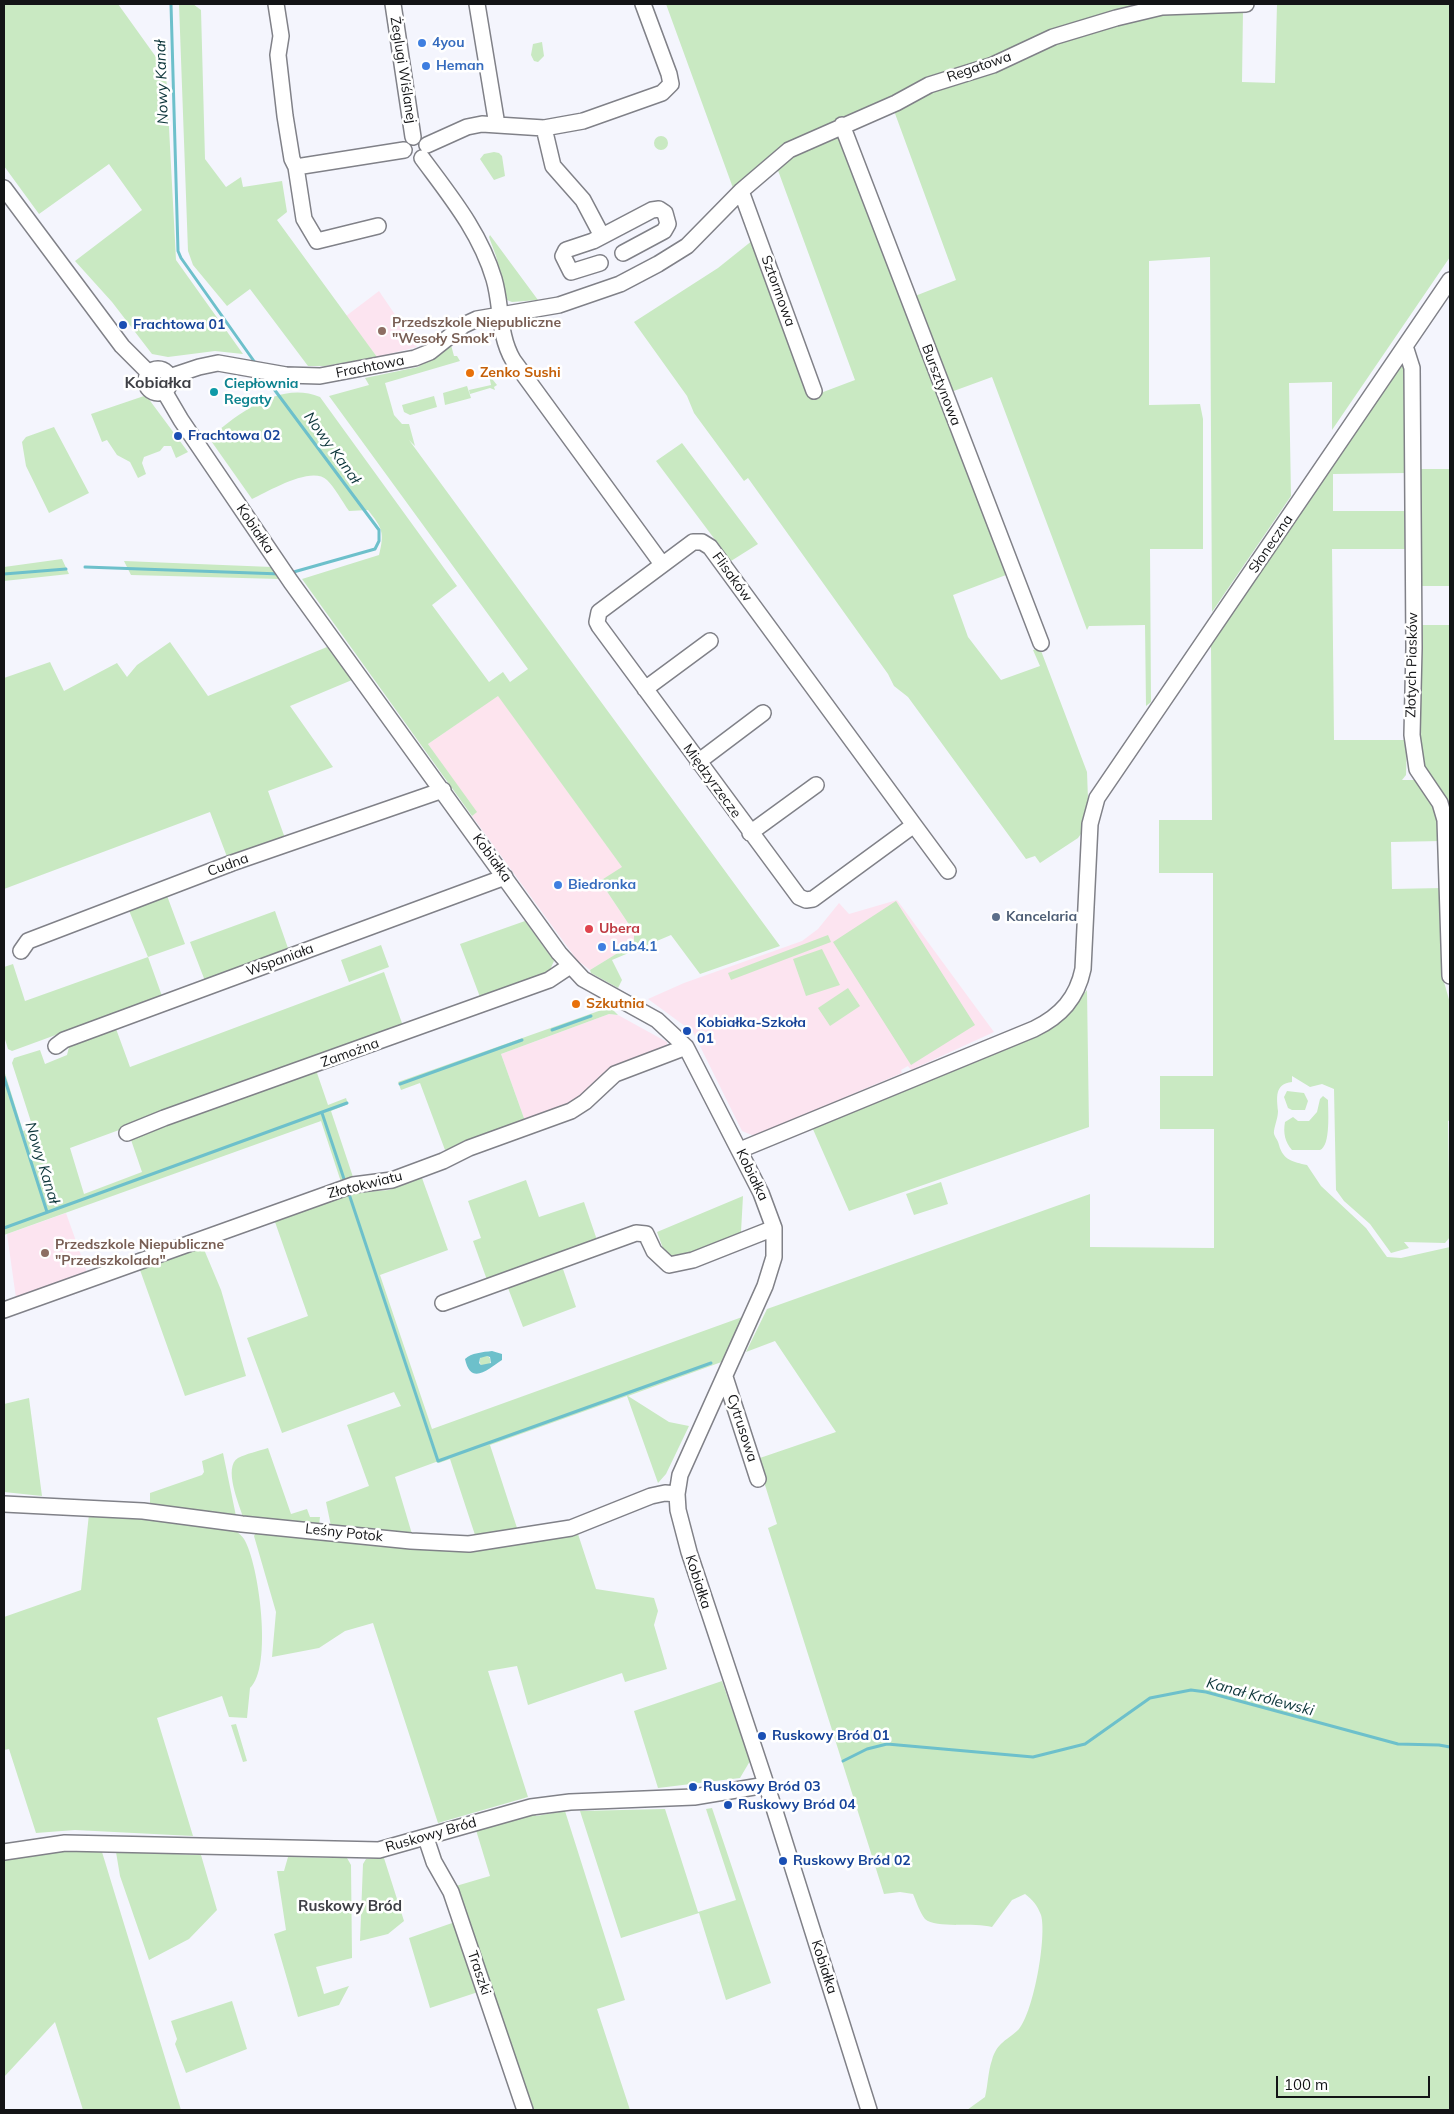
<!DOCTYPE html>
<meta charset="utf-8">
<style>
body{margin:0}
#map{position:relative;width:1454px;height:2114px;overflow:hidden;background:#f4f5fd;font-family:Mulish,sans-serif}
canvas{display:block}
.frame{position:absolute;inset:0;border:5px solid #131416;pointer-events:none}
.scale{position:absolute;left:1276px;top:2076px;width:154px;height:22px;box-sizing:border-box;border:2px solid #131416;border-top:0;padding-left:6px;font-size:15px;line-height:18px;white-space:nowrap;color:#131416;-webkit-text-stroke:4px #fff;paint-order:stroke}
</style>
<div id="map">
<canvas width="1454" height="2114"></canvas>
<div class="frame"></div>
<div class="scale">100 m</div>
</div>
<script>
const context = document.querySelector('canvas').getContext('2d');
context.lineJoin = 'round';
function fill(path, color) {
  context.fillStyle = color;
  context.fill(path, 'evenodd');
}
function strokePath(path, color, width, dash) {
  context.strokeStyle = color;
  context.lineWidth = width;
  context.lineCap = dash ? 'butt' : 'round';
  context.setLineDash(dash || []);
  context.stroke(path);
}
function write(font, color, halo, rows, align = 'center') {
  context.font = font + ' Mulish,sans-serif';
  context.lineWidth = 5;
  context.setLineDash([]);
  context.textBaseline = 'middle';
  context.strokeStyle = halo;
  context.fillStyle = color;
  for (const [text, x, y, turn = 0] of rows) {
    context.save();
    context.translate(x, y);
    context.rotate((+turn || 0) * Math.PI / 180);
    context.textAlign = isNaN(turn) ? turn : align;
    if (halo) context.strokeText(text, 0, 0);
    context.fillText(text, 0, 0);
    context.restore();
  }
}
fill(new Path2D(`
 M498 695 623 868 600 881 634 932V943L590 970 577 960 472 816 476 812 428 744Z`), '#fde4ee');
fill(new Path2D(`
 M379 291 417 347 377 357 346 316Z
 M897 900 994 1032 911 1070 908 1066 901 1070 902 1073 754 1136 742 1131 693 1032 648 999 684 983 802 941 818 929 839 903 849 914Z
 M609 1014 618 1015 667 1042V1047L610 1069 570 1104 525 1121 501 1054Z
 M66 1213 87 1272 16 1298 7 1234Z`), '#fce4f0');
fill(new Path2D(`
 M4 4H118L166 71 176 260 243 354 215 351 168 357 152 354 112 302 75 261 142 210 109 164 39 214 4 166Z
 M179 4H193L201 10 205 159 226 187 241 177 243 187 282 181 287 212 277 220 377 357 325 366H308L250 289 227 306 193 265 188 251Z
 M666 4H1144L1084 24 767 162 733 188Z
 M1277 4H1450V257L1332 430V382L1289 383 1291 496 1212 612 1210 257 1149 261V405L1200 404 1203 419V549H1150L1151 702 1146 706 1145 625 1089 626 1087 630 992 377 951 392 915 296 956 280 893 108 922 93 1056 43 1142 15 1243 10 1242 82 1275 83Z
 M542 42 544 56 538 62 534 61 531 55 533 44Z
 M839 133 1006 575 953 595 968 637 1001 680 1040 666 1033 650 1040 648 1087 772 1088 799 1083 831 1078 838 1040 863 1035 856 1026 859 908 697 894 686 888 674 748 478 744 481 694 413 687 396 634 322 718 268 753 240 810 397 855 380 776 165 801 149Z
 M654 143a7 7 0 1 1 14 0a7 7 0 1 1-14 0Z
 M494 152 499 153 502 156 505 176 494 180 480 159 484 154Z
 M490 235 538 300 512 302 507 300 496 256 489 237Z
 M451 345 454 356H457L460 361 385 383 394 415 402 424H409L415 446 409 440 780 946 700 974 671 935 612 960 622 980 618 988 591 973 590 970 634 943V932L600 881 622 867 498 696 428 744 477 812 472 816 302 579 379 555C385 532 382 528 368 510L349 511C342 501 335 488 327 480 312 465 269 491 252 499L209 438C238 414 280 380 320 397L457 586 432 605 489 682 503 672 510 682 528 669 329 396 369 385 365 378 418 367Z
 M1402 365 1406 367 1407 473 1333 474V511H1407V549H1332L1334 740H1407L1406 775 1402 780H1420L1436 803 1441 841 1391 842 1392 889 1442 888 1444 982 1450 1003V1120L1448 1121 1450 1237 1445 1243 1404 1242 1409 1248 1391 1253 1370 1224 1344 1201 1336 1190 1334 1089 1322 1084 1310 1087 1292 1076V1082C1274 1084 1277 1098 1278 1111 1278 1118 1275 1124 1274 1131 1273 1136 1278 1139 1279 1145 1283 1160 1293 1162 1307 1165L1321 1186 1366 1228 1387 1257 1401 1258 1450 1247V2110H967L985 2097C988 2085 988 2071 992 2060 997 2042 1008 2040 1019 2029 1034 2011 1047 1936 1041 1915 1037 1905 1033 1900 1025 1894L1012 1900 992 1927C975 1922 936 1929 925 1919 920 1913 916 1901 913 1894L900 1892 884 1894 768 1528 777 1524 757 1459 836 1432 775 1341 746 1352 767 1309 1090 1194V1247L1214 1248V1129H1160V1076H1213V873H1159V820H1212L1211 644Z
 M489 375 497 385 494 387 495 390 490 388 470 394 469 390 491 385Z
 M467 386 471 398 445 405 443 393Z
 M144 396 148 398 188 452 176 458 171 446H164L160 451 144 457 142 463 146 474 138 478 130 462 117 455 107 440 102 442 91 414Z
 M434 396 437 407 410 415 404 412 402 405Z
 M54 427 89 493 49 513 26 466 22 442 26 437Z
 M682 443 758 544 731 561 656 461Z
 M1419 469H1450V586H1419Z
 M62 559 69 574 4 581V567Z
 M124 561 272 567 280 579 131 575Z
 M1419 625H1450V836L1419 766Z
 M170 642 208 696 327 647 352 680 290 706 333 767 268 791 286 841 229 862 210 812 4 889V678L50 662 64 691 117 663 127 677 137 665Z
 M166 893 185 944 148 957 162 996 12 1051 8 1049 4 1036V967L13 964 25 1001 148 957 128 908Z
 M896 901 975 1025 911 1065 833 942Z
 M275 911 289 951 205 981 190 942Z
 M525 921 554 961 548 974 480 997 460 944Z
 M828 935 831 942 731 980 728 973Z
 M381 945 389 967 349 982 341 960Z
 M822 949 840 985 806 996 793 959Z
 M384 972 403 1026 70 1148 84 1194 142 1172 130 1137 316 1070 328 1105 346 1098 348 1104 331 1111 353 1177 341 1182 321 1121 4 1235V1070L23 1131 33 1128 12 1063 14 1058 40 1050 45 1064 67 1055 70 1043 115 1026 130 1067Z
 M848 988 860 1006 830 1026 818 1008Z
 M1087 990 1089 1127 849 1211 812 1127 1044 1029 1065 1018Z
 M610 1007 618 1015 609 1014 501 1054 525 1121 445 1150 420 1083 401 1090 398 1082Z
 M1287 1091 1304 1093 1308 1101 1305 1110H1292L1288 1108 1284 1097Z
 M1323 1096 1328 1100C1328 1110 1331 1146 1320 1150 1319 1150 1296 1150 1292 1150 1285 1142 1283 1133 1285 1122L1293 1117 1298 1121H1309L1317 1112 1320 1099Z
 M422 1178 448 1250 380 1275 432 1429 745 1316 727 1360 628 1396 669 1422 689 1426 666 1474 658 1483 627 1396 490 1445 518 1531 476 1538 450 1459 439 1463 436 1462 395 1477 412 1534 331 1526 326 1502 369 1486 347 1425 401 1406 394 1392 282 1433 247 1338 308 1316 275 1222 354 1193 389 1190Z
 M526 1180 539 1217 584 1202 597 1240 487 1280 473 1241 481 1238 468 1201Z
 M941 1182 948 1204 914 1215 906 1194Z
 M743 1196 741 1232C727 1247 687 1261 667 1259L657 1232Z
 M203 1247 221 1290 246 1376 185 1396 140 1270Z
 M563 1269 576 1307 523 1327 508 1288Z
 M479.5 1361a5.5 5.5 0 1 1 11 0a5.5 5.5 0 1 1-11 0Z
 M29 1398 42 1496 4 1492V1404Z
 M268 1448 291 1514 307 1509 310 1517H320L319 1525 243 1517C239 1504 223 1467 238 1458 246 1454 258 1451 268 1448Z
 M223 1453 236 1516 150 1506V1493L202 1475 204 1472 202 1461Z
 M89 1514 226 1524C232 1528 240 1533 244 1539 259 1563 273 1668 250 1688L247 1718 229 1717 222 1696 157 1718 193 1836 75 1830 36 1833 9 1749 4 1750V1617L81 1590Z
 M257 1531 416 1546 577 1531 596 1589 654 1598 658 1611 654 1625 667 1669 625 1682 622 1673 528 1705 517 1666 488 1671 528 1797 438 1823 373 1623 345 1631 319 1648 272 1657 276 1612 254 1536Z
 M722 1681 750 1761 740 1778 658 1788 634 1711Z
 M236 1724 247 1761 243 1762 231 1725Z
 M712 1808 771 1983 726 2000 699 1913 621 1938 580 1811 665 1809 698 1912 736 1900 706 1809Z
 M565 1811 625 2000 597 2009 630 2110H530L456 1886 490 1876 476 1830 533 1812 536 1816Z
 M57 1852H102L181 2110H83L55 2022 4 2077V1858Z
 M116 1852 201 1855 217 1910 189 1939 149 1960 120 1876Z
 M288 1857 347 1858 351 1865 352 1958 316 1967 324 1994 349 1986 339 2005 298 2017 274 1934 286 1930 277 1871H284Z
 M384 1858 404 1921 388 1934 360 1941 363 1864 366 1859Z
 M455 1922 478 1992 430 2008 409 1938Z
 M232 2001 247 2049 186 2073 175 2044 177 2039 171 2021Z`), '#c9e9c2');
fill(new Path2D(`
 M492 1351 502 1354V1360C489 1368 471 1387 465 1359 471 1353 483 1352 492 1351ZM487 1356 490 1357 491 1363 481 1365 479 1363 480 1358Z`), '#6dc0cb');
strokePath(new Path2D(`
 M171 4 178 251 181 258 256 364
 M265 377 379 530V541L375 549 290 573
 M85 567 281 574
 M4 574 66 569
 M552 1030 591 1016
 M4 1077 47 1212
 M400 1084 522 1040
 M322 1113 345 1182
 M348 1191 438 1461 711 1363
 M4 1228 347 1103
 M843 1761 867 1749 887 1744 1033 1757 1085 1744 1150 1698 1191 1690 1206 1692 1398 1744 1439 1745 1450 1747`), '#6dc0cb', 3);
const minor = new Path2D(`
 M276 4 281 36 278 55 285 116 292 159 296 167 304 219 317 241 378 226
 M393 4 413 137
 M477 4 497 125
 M842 125 1041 643
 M544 128 553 166 583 200 602 236
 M427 145 467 127 482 124 544 128 583 121 662 93 671 84 669 74 643 4
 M422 158C450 196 480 232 494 279 502 306 498 334 513 360L662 564
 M296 167 404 150
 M4 188 122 346 149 373
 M741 191 814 391
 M600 263 571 272 563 256 566 250 593 241 652 210 659 209 665 213 668 224 664 231 623 253
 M1405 346 1412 368 1414 648 1412 735 1417 769 1440 803 1445 820 1450 976
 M146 381a12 12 0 1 1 24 0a12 12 0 1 1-24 0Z
 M169 377 199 367 218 363 286 375 320 376 415 358 430 352 464 325 477 319 559 305 620 284 658 264 687 246 741 191 789 150 896 103 929 85 993 65 1053 37 1116 18 1162 7 1246 4
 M164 391 181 420 291 582 559 953 583 979 657 1020 686 1047 761 1193 774 1228V1257L765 1286 680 1475 677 1494 678 1510 689 1552 773 1805 869 2110
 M645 689 710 641
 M698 762 763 713
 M914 825 813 899 806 900 799 897 599 626 597 622 599 612 693 542H702L710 547 914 825 948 871
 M750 833 816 785
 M21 951 28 941 232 863 443 790
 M56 1046 64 1040 505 877
 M127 1133 164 1118 549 980 570 966
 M740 1150 1034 1029C1061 1016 1077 998 1083 969L1090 824 1097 798 1450 280
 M443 1303 636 1233 646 1234 654 1251 669 1265 693 1260 774 1228
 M4 1310 353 1185 392 1180 443 1161 469 1148 571 1111 585 1102 615 1074 686 1047
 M725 1377 758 1479
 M4 1504 143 1511 242 1524 411 1541 469 1544 571 1528 651 1496 665 1493 677 1494
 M426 1838 434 1862 451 1892 525 2110
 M4 1852 65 1843 379 1850 531 1807 570 1802 694 1797 766 1785`);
strokePath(minor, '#808188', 18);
strokePath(minor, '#fff', 15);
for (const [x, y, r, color] of [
 [422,43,5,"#3f7fe0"],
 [426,66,5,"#3f7fe0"],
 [123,325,5,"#1a4fb4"],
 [382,331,5,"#8d6e63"],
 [470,373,5,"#e8710a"],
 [214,392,5,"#0f9aa8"],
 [178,436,5,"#1a4fb4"],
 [558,885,5,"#3f7fe0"],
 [996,917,5,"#5c6f8a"],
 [589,929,5,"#e0444e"],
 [602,947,5,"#3f7fe0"],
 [576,1004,5,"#e8710a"],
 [687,1031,5,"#1a4fb4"],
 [45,1253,5,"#8d6e63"],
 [762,1736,5,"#1a4fb4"],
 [693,1787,5,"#1a4fb4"],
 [728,1805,5,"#1a4fb4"],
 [783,1861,5,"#1a4fb4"]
]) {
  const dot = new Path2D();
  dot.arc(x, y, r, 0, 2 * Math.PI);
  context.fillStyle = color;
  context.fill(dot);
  strokePath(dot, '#fff', 2);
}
write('bold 14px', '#366cbe', '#fff', [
 ["4you",432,43],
 ["Heman",436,66],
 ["Biedronka",568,885],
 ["Lab4.1",612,947]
], 'left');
write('14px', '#131416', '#fff', [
 ["Regatowa",979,67,-19],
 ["Żeglugi Wiślanej",403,70,81],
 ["Sztormowa",778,291,70],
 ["Frachtowa",370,367,-11],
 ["Bursztynowa",941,385,69],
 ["Kobiałka",255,529,56],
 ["Słoneczna",1271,544,-56],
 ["Flisaków",732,577,54],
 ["Złotych Piasków",1412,665,-89],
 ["Międzyrzecze",712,781,54],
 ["Kobiałka",492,858,54],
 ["Cudna",228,865,-20],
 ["Wspaniała",280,960,-20],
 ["Zamożna",350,1053,-20],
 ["Kobiałka",752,1175,64],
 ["Złotokwiatu",365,1185,-14],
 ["Cytrusowa",742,1428,72],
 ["Leśny Potok",344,1533,6],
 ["Kobiałka",698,1582,72],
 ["Ruskowy Bród",431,1835,-16],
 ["Kobiałka",824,1967,72],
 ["Traszki",479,1973,71]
]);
write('bold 14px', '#785e54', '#fff', [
 ["Przedszkole Niepubliczne",392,323],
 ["\"Wesoły Smok\"",392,339],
 ["Przedszkole Niepubliczne",55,1245],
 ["\"Przedszkolada\"",55,1261]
], 'left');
write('bold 14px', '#164399', '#fff', [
 ["Frachtowa 01",133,325],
 ["Frachtowa 02",188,436],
 ["Kobiałka-Szkoła",697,1023],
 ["01",697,1039],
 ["Ruskowy Bród 01",772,1736],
 ["Ruskowy Bród 03",703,1787],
 ["Ruskowy Bród 04",738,1805],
 ["Ruskowy Bród 02",793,1861]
], 'left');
write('bold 14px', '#c56008', '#fff', [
 ["Zenko Sushi",480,373],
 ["Szkutnia",586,1004]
], 'left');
write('bold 14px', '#0d838f', '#fff', [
 ["Ciepłownia",224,384],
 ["Regaty",224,400]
], 'left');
write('bold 14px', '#4e5e75', '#fff', [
 ["Kancelaria",1006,917]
], 'left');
write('bold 14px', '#be3a42', '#fff', [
 ["Ubera",599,929]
], 'left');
write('italic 15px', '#0c353a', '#fff', [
 ["Nowy Kanał",162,82,-92],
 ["Nowy Kanał",332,448,54],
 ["Nowy Kanał",42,1163,73],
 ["Kanał Królewski",1260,1697,15]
]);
write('bold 15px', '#3f4046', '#fff', [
 ["Ruskowy Bród",350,1906]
]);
write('bold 16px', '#3f4046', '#fff', [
 ["Kobiałka",158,383]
]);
</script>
